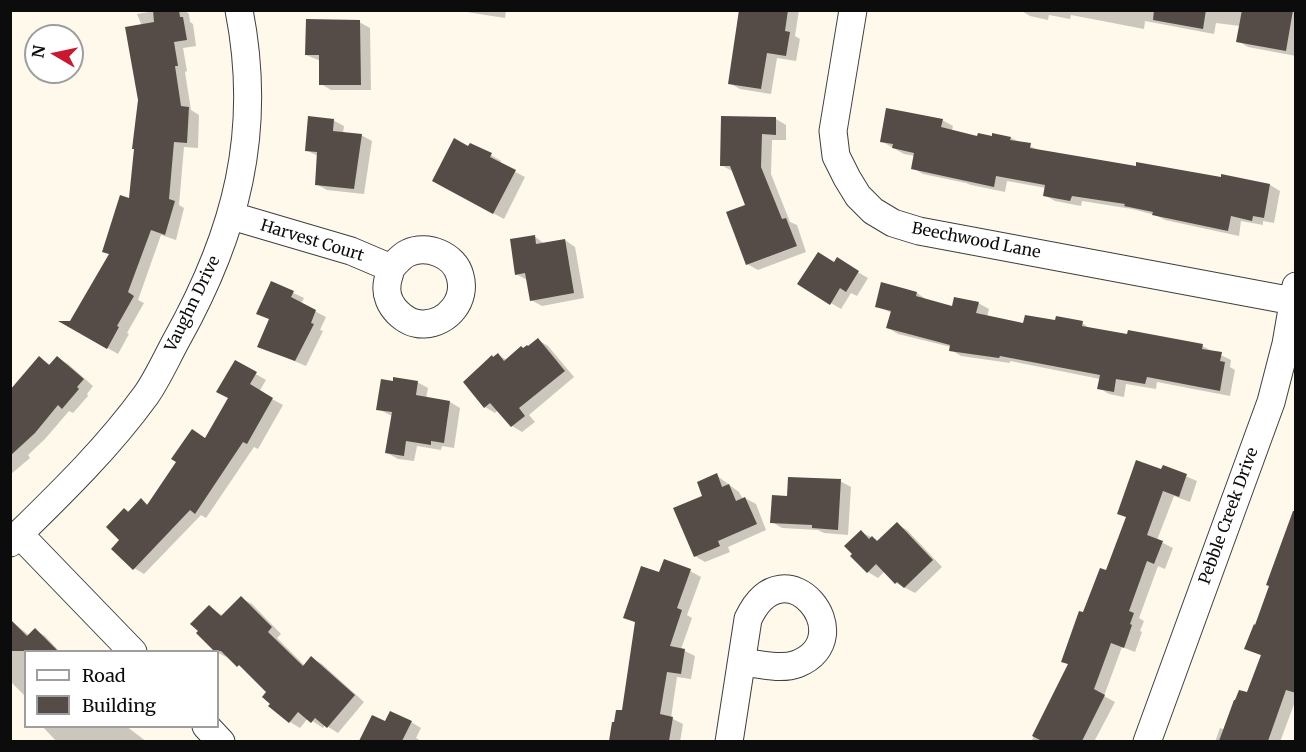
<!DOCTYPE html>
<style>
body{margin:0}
#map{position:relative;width:1306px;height:752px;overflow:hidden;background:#fff9eb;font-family:Merriweather,serif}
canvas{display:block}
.frame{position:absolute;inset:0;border:12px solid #0c0c0c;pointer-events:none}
.legend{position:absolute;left:24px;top:650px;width:195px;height:78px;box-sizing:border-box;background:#fff;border:2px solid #9e9e9e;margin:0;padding:8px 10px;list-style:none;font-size:18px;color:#0c0c0c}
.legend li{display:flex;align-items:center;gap:12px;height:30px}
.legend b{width:30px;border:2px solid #9e9e9e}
.north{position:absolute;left:24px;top:24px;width:60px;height:60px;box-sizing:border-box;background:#fff;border:2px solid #9e9e9e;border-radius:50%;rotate:279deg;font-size:16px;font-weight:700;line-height:24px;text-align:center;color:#0c0c0c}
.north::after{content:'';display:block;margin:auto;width:21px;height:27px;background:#c71931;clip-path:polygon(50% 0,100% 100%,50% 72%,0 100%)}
</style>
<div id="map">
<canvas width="1306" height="752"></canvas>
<div class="frame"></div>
<ul class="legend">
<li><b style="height:8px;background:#fff"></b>Road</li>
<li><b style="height:16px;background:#554c47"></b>Building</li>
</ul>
<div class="north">N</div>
</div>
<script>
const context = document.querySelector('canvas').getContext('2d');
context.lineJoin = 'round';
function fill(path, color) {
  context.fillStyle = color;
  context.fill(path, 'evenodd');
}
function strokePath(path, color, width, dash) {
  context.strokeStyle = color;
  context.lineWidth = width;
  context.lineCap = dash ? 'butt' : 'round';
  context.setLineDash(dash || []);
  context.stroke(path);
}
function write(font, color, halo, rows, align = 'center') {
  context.font = font + ' Merriweather,serif';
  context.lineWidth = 6;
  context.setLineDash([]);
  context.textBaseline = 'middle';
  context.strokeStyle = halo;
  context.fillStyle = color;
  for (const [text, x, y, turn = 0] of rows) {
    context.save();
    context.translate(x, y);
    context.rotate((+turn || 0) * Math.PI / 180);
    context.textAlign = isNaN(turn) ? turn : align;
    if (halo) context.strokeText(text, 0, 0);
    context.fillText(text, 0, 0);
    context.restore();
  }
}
fill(new Path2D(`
 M161 10H184L189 14 190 22 193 24 196 46 183 48 187 71 185 72 191 110 199 115 198 148 184 147 179 205 184 208 176 240 161 235 138 300 144 303 127 333 129 334 118 354 69 326 110 255 104 251 131 200 140 100 142 26 137 14Z
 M454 10H506L505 18Z
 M749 10H799L795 36 800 39 796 61 777 58 771 94 740 89 729 83Z
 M1020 10H1296V56L1248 47 1238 41 1240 26 1216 23 1214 34 1145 21 1144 29 1071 15 1070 19 1049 15 1048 20 1030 16Z
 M359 22 370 28 371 90H331L321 84V61L306 55Z
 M776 119 786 125V140H772L771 174 790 222 797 225 806 252 758 270 747 264V206L732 171 721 165Z
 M333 120 344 126 343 133 361 135 372 141 364 194 327 190 316 184 318 156 306 150Z
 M942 120 953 126 952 131 978 138H993L994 135 1011 138 1041 151 1137 168 1222 179V176L1270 185 1280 191 1274 223 1263 221V225L1241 221 1239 236 1165 220 1155 215 1132 209 1082 201 1081 206 1055 201 1044 195 1046 188 1007 181 1005 192 971 185 966 183 923 174 913 168 915 156 904 154 881 141Z
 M469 148 491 155 501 161 500 164 525 177 504 219 444 187Z
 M534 236 545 244 565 240 575 247 584 298 542 306 531 300 527 280 516 274Z
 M837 260 868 278 857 296 851 293 841 309 799 284 835 263Z
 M272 283 304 298 301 304 326 317 320 330 323 331 306 366 259 346 270 320 258 313Z
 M882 283 917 293 927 300 953 308 978 303 989 309 987 317 1025 325 1056 322 1082 323 1092 330 1202 346 1231 360 1230 367 1235 370 1230 396 1157 382 1156 389 1126 384 1124 397 1109 394 1099 388 1100 379 1010 361V363L961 356 951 350V347L898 334 888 328 892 313 876 306Z
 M538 340 548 346 574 377 529 415 535 422 522 432 512 426 498 410 495 413 485 407 494 358 498 355 507 360Z
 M39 358 51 365 57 358 68 364 93 386 87 394 88 396 73 413 69 411 45 439 28 455 30 458 10 475V407Z
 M235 362 266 380 259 392 283 405 258 449 254 447 206 518 201 515 144 574 134 568 121 540 125 509 130 512 141 500 149 505 206 439 230 398Z
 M417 382 428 388 426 399 450 402 460 408 454 448 442 446 441 450 417 446 414 461 398 459 387 453 392 416 378 409Z
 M1164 467 1197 481 1190 502 1174 496 1157 540 1173 548 1165 569 1158 566 1139 618 1144 621 1140 631 1142 632 1135 652 1122 647 1104 696 1115 702 1095 740 1097 742H1031L1069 665 1062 661 1084 614 1107 572 1127 518 1119 513 1162 471Z
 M716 475 739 492 743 499 745 498 756 504 766 530 728 547 730 552 705 562 695 556 704 496Z
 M840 481 851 487 848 535 824 533 818 530 782 528 772 522 789 498Z
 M1296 511V699L1280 742H1215L1220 728 1225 730 1248 694 1262 656 1246 648 1256 627Z
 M897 524 907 530 942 567 915 593 896 583 885 571 878 578 868 572 861 532 879 541Z
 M690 571 701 577 687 615 692 618 681 649 695 656 691 679 677 677 671 718 683 724 680 742H611L613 724 623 712 636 623 625 617 660 574Z
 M241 598 252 604 281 634 277 638 305 666 311 658 322 664 364 702 338 733 325 725 323 728 308 718 300 728 290 722 268 692 246 671 227 655 226 657 215 651 210 607 223 616Z
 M10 620 30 636 35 630 45 636 60 652H26V697L12 683 10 685Z
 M372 717 386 723 411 722 421 728 416 738 423 742H360Z
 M42 726H126L147 742H57Z`), '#0003');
fill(new Path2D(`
 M153 10H179L180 17H183L187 40 174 42 178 66H175L181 106 189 107 187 143 174 142 169 199 175 201 165 235 151 230 128 292 134 296 117 326 119 327 107 349 58 321H70L109 254 102 252 120 195 129 198 134 149H132L138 100 125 27 154 22Z
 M739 10H788L785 31 790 32 786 56 767 53 761 89 728 84Z
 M1154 10H1206L1203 29 1153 20Z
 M1242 10H1293L1286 51 1236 42Z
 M306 19 360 20 361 85H319V55H305Z
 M886 108 943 119 941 127 977 136 978 133 992 136V133L1011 137 1010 140 1031 143 1030 148 1136 166V162L1221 177V174L1270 184 1264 218 1253 216 1252 221 1231 216 1228 231 1152 215 1153 212 1124 206 1125 204 1072 196 1070 201 1043 196 1045 185 996 176 994 187 911 169 914 153 892 148 893 144 880 142Z
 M308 116 334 119 333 131 362 134 354 189 315 185 317 152 305 151Z
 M721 116 776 117V135L762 134 761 167 782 219 786 218 797 246 746 265 726 212 745 205 730 166H720Z
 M454 138 468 146 470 143 492 153 490 157 516 170 493 214 432 181Z
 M535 235 536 244 565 239 574 293 530 301 525 273 515 275 510 239Z
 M818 252 834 262 837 257 859 271 846 292 840 288 830 305 797 284Z
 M271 281 294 291 291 297 316 310 311 323 314 324 295 361 257 347 269 319 256 314Z
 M881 282 917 292 916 296 952 306 954 297 979 302 976 313 1023 323 1025 315 1055 320 1056 316 1083 321 1082 326 1127 334 1128 330 1203 344 1202 349 1222 352 1220 361 1225 362 1220 391 1147 377 1145 384 1116 379 1114 392 1097 389 1100 375 1000 356 999 358 949 351 950 345 886 328 891 311 875 307Z
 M538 338 565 371 519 408 525 416 511 427 490 403 484 408 463 382 492 355 493 357 498 353 504 361 521 346 523 348 527 345 528 346Z
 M39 356 49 365 57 356 84 379 77 387 79 389 62 409 58 405 35 433 10 456V390Z
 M235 360 257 372 250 384 273 398 247 444 243 442 195 514 190 510 133 570 111 549 119 540 106 527 124 508 128 512 141 498 147 505 176 462 171 459 192 429 205 438 228 398 216 392Z
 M393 377 418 381 416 395 450 401 444 443 431 441V445L406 441 404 456 385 453 392 412 376 410 381 379 393 381Z
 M1136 460 1161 469 1163 465 1187 474 1179 497 1163 491 1147 535 1163 541 1154 564 1147 561 1129 611 1134 613 1130 624 1132 625 1124 648 1111 643 1094 689 1105 695 1082 741H1042L1032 736 1068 664 1061 662 1079 611 1083 612 1100 568 1106 570 1126 517 1117 514Z
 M717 473 722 487 729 484 736 501 745 497 757 524 718 541 720 546 694 557 673 508 702 496 697 482Z
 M788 477 841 479 838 530 812 528V525L770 523 772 495 787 496Z
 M1293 511H1296V693L1286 690 1268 741H1219L1234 700H1235L1239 690 1247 692 1261 655 1244 649 1254 624 1255 625 1269 586 1266 585Z
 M897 522 933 560 904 588 897 582 895 584 876 564 867 573 850 556 852 554 844 546 861 530 869 539 872 536 877 541Z
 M664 559 691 569 677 608 682 610 670 646 685 649 681 674 667 672 660 714 673 717 669 741H609L612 722H614L616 710H622L635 622 623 618 641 566 659 572Z
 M241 596 272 627 268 632 303 666 311 656 355 695 327 728 315 718 311 723 298 712 289 723 268 706 270 704 262 697 266 692 239 665 237 667 221 651H214L196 633 198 631 190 624 209 605 221 616Z
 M10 619 27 636 35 628 58 651H10Z
 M390 711 412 721 402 741H359L372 715 385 721Z`), '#554c47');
const minor = new Path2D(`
 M853 10 833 131 836 156 847 178 858 196 873 211 893 223 919 231 1293 301
 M232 216 351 251 391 268C390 274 387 280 387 286 385 305 405 325 424 324 448 323 467 300 460 276 455 255 427 244 408 253 401 256 396 263 391 268
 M19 534 133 652
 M10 543C58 496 107 449 146 395 158 378 167 357 177 339 236 233 263 132 239 10
 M206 726 221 742
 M729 742 748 619C785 540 863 638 797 664 781 670 759 664 742 662
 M1147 742 1271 402 1286 344 1296 286`);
strokePath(minor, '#3f3f3f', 29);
strokePath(minor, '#fff', 27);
write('16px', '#0c0c0c', '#fff', [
 ["Harvest Court",312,241,17],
 ["Beechwood Lane",976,241,11],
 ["Vaughn Drive",193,304,-64],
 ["Pebble Creek Drive",1229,516,-70]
]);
</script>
